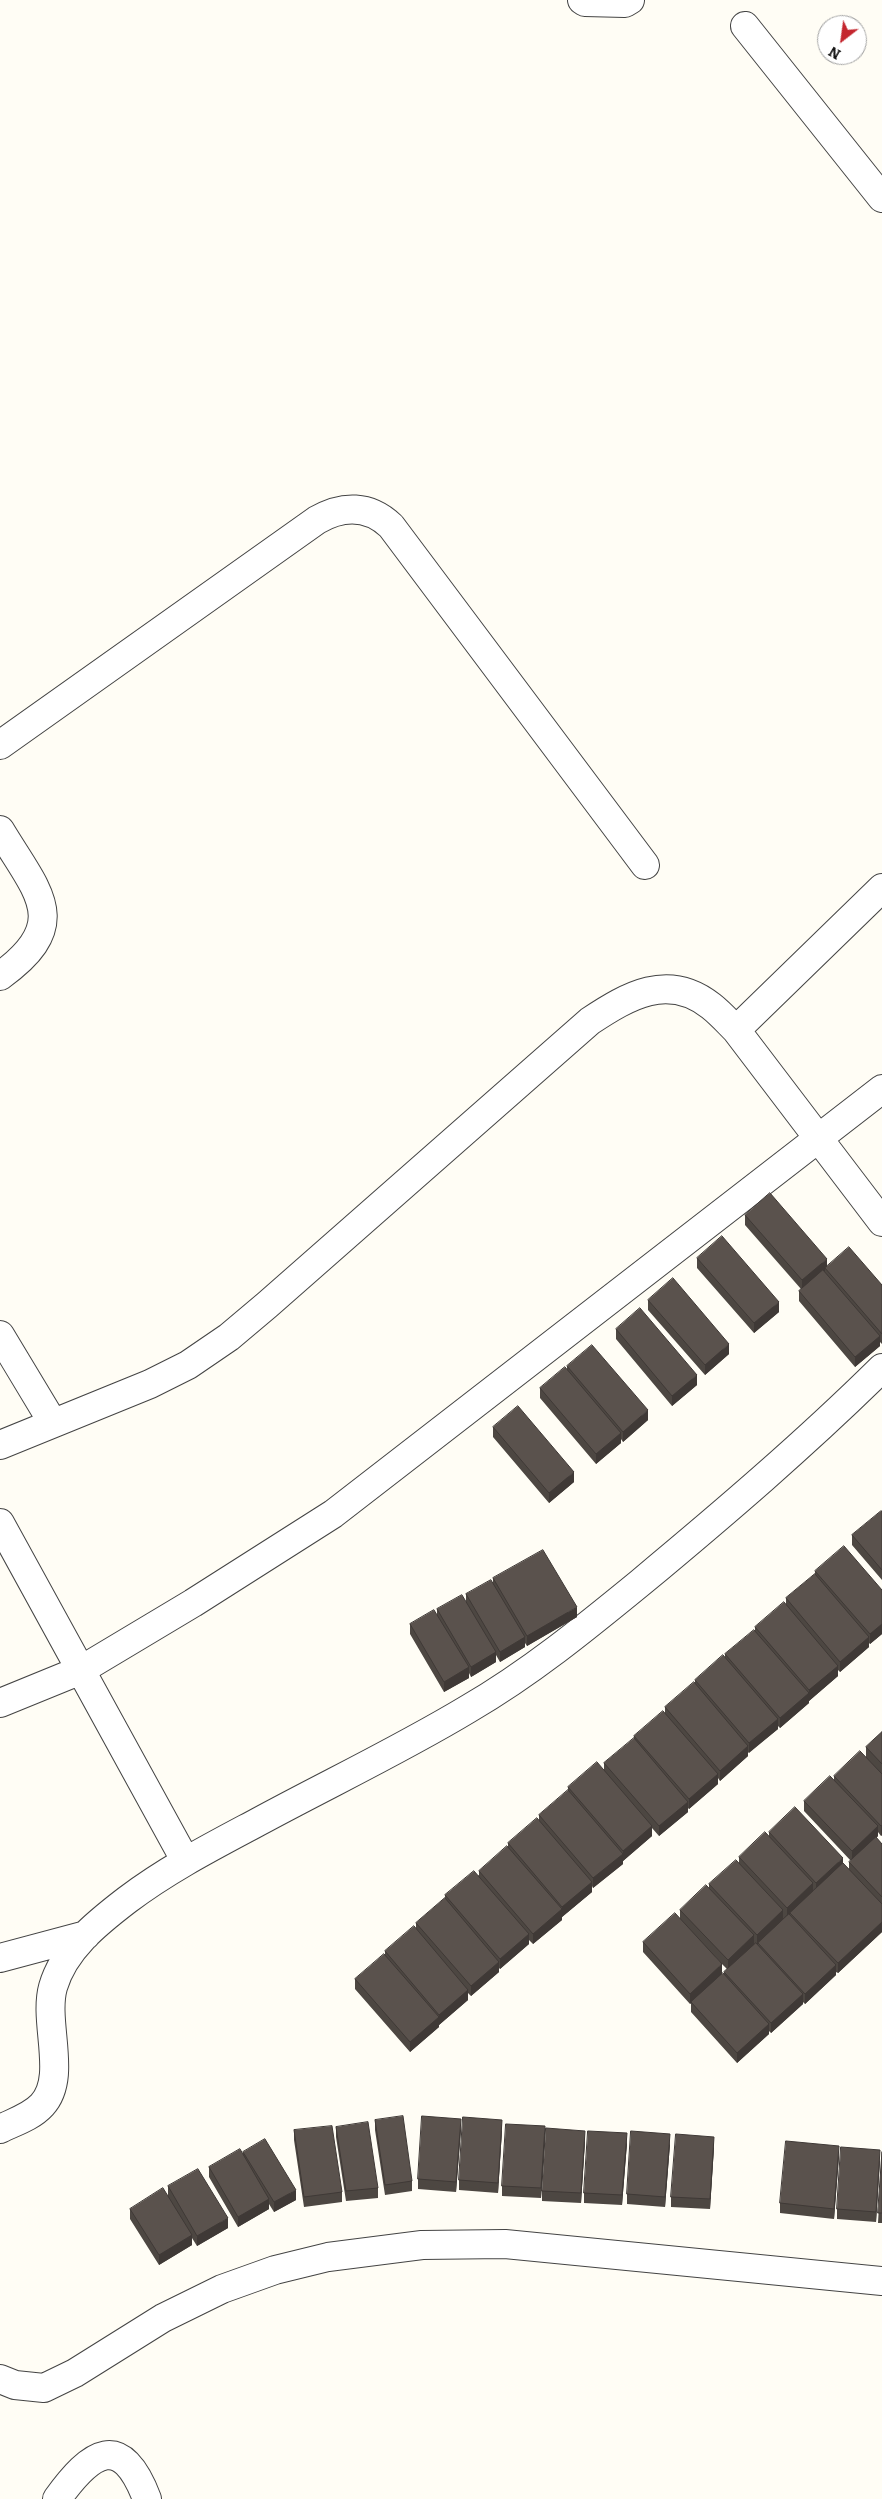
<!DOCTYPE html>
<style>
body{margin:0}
#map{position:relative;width:882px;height:2499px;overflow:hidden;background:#fffdf5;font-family:Bitter,serif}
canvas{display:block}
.north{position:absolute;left:817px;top:15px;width:50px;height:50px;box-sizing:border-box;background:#fff;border:1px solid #a0a0a0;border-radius:50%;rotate:210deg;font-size:14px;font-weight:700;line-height:20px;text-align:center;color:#111}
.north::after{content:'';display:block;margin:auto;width:18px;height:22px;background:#c4262e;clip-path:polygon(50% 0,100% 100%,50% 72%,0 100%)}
</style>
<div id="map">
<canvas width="882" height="2499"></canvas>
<div class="north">N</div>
</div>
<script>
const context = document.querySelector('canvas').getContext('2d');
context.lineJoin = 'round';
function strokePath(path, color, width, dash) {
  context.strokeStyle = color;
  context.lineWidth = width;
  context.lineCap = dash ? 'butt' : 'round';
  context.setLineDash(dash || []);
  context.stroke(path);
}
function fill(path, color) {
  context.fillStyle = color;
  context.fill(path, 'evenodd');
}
const street = new Path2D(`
 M582 0 585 2 625 3 630 0
 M745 26 882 198
 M0 745 317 520C343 505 369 505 391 526L645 865
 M0 830C37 892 74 923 0 976
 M736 1030 882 888
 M0 1335 53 1423
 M0 1445 150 1384 188 1365 229 1337 267 1305 590 1021C628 996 668 972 711 1006 720 1013 728 1022 736 1030L882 1222
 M0 1523 185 1860
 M0 1703 81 1670 193 1603 333 1514 882 1089
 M0 1958 86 1935
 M0 2129C14 2122 31 2117 42 2105 68 2077 43 2023 53 1987 64 1949 97 1923 127 1900 168 1869 213 1846 258 1822 328 1784 400 1750 468 1709 530 1673 585 1628 640 1583 723 1514 805 1444 882 1368
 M0 2379 15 2385 44 2388 75 2373 163 2318 222 2289 275 2270 328 2257 422 2245 505 2244 882 2281
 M57 2499C91 2452 121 2430 147 2499`);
strokePath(street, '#444', 30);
strokePath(street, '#fff', 28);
fill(new Path2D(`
 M745 1215 827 1266 882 1285V1344L880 1342V1346L855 1367 799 1301V1291L801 1289 745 1225Z
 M697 1258 779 1312 754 1333 697 1268Z
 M648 1300 729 1354 705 1375 648 1310Z
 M616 1329 697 1385 672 1406 616 1339Z
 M567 1366 648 1420 623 1442 621 1439V1443L596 1464 540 1398V1388L567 1370Z
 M493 1427 574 1482 549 1503 493 1437Z
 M882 1511V1580L852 1545V1535Z
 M815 1571 882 1590V1634L870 1644 869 1643V1647L840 1672 838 1670V1676L809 1701V1700V1703L780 1728 778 1726V1729L748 1753V1756L720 1781 718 1778V1784L689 1809 688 1808V1812L659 1836 652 1828V1836L623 1861V1860V1864L593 1888 592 1886V1892L562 1917V1920L533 1944 529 1940V1944L500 1969 499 1968V1972L471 1996 468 1993V2000L439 2025V2024V2027L410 2052 355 1989V1979L385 1955V1951L416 1929V1923L445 1898V1895L479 1875V1871L508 1847V1843L539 1821V1815L568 1791V1787L604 1771V1763L634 1739V1736L665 1713V1707L695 1684V1680L725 1657V1654L755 1630V1627L786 1605V1598L815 1574Z
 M493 1578 577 1617 527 1646 525 1643V1647L500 1662 496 1655V1662L471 1677 469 1673V1678L444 1692 410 1634V1624L437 1615V1609L466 1603V1594L493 1583Z
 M882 1732V1835L881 1836 878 1832V1836L876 1838 882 1844V1932L838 1973 836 1972V1975L805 2004 803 2002V2004L771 2033 769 2031V2034L737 2063 691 2012V2003L690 2004 643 1952V1942L680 1918V1910L709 1888V1884L739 1863V1857L769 1836V1832L843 1864 849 1869V1862L851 1861 804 1811V1801L834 1780V1776L866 1757V1747ZM715 1957 727 1969 724 1972V1975L722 1974Z
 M375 2120 412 2181V2191L385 2195 375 2130Z
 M336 2127 378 2188V2198L346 2201 336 2137Z
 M461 2129 456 2192 418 2189V2179Z
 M294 2130 342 2192V2202L304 2207 294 2140Z
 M502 2130 498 2193 459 2190V2180Z
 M545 2136 541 2198 502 2196V2186Z
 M585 2141 581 2203 542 2201V2191Z
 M627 2143 622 2205 584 2203V2193Z
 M670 2144 665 2207 627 2204V2194Z
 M714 2147 710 2209 671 2207V2197Z
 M243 2152 296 2200 274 2212 269 2204V2209L238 2227 209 2177V2167L243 2155Z
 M882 2152V2223H878Z
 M839 2156 834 2219 780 2213V2203Z
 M880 2160 876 2222 837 2219V2209Z
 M168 2186 228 2228 197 2246 192 2238V2245L159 2265 130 2219V2209L168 2196Z`), '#4d4742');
fill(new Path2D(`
 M827 1259V1269L825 1268V1271L802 1290V1280Z
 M779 1302V1312L754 1333V1323Z
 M880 1336V1346L855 1367V1357Z
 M729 1344V1354L705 1375V1365Z
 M697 1375V1385L672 1406V1396Z
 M648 1410V1420L623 1442V1432Z
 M621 1433V1443L596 1464V1454Z
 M574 1472V1482L549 1503V1493Z
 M577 1607V1617L527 1646V1636Z
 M882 1624V1634L870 1644V1634Z
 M525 1637V1647L500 1662V1652Z
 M869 1637V1647L840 1672V1662Z
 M496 1652V1662L471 1677V1667Z
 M838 1666V1676L809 1701V1690Z
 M469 1667V1678L444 1692V1682Z
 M809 1693V1703L780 1728V1718Z
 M778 1719V1729L749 1753V1743Z
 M748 1746V1756L720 1781V1771Z
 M718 1774V1784L689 1809V1799Z
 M688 1802V1812L659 1836V1826Z
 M882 1825V1835L881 1836V1826Z
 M652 1826V1836L623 1861V1851Z
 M878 1826V1836L852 1861V1851Z
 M623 1854V1864L593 1888V1878Z
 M843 1858V1868L816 1893V1883Z
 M592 1882V1892L562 1917V1907Z
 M813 1883V1893L790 1913V1915L787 1918V1908Z
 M562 1909V1920L533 1944V1934Z
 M783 1910V1920L757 1945V1935Z
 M882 1922V1932L838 1973V1963Z
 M529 1934V1944L500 1969V1959Z
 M754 1935V1945L728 1970V1960Z
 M499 1962V1972L471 1996V1986Z
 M722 1964V1974L690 2004V1994Z
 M836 1965V1975L805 2004V1994Z
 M468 1990V2000L439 2025V2015Z
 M803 1994V2004L771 2033V2023Z
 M439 2017V2027L410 2052V2042Z
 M769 2024V2034L737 2063V2053Z
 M461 2119V2129L456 2192V2182Z
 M502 2120V2130L498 2193V2183Z
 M545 2126V2136L541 2198V2188Z
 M585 2131V2141L581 2203V2193Z
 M627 2133V2143L622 2205V2195Z
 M670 2134V2144L665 2207V2197Z
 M714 2137V2147L710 2209V2199Z
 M839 2146V2156L834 2219V2209Z
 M880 2150V2160L876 2222V2212Z
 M296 2190V2200L274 2212V2202Z
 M269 2199V2209L238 2227V2217Z
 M228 2218V2228L197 2246V2236Z
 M192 2235V2245L159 2265V2255Z`), '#3f3936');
const building = new Path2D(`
 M770 1193 827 1259 802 1280 745 1215Z
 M722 1236 779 1302 754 1323 697 1258Z
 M849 1247 882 1285V1334L825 1268Z
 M823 1270 880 1336 855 1357 799 1291Z
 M673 1278 729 1344 705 1365 648 1300Z
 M640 1308 697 1375 672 1396 616 1329Z
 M592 1345 648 1410 623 1432 567 1366Z
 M565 1367 621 1433 596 1454 540 1388Z
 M518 1406 574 1472 549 1493 493 1427Z
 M881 1511H882V1570L852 1535Z
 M844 1546 882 1590V1624L870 1634 815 1571Z
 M543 1550 577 1607 527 1636 493 1578Z
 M815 1574 869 1637 840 1662 786 1598Z
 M491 1580 525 1637 500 1652 466 1594Z
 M462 1595 496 1652 471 1667 437 1609Z
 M784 1602 838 1666 809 1690 755 1627Z
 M434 1610 469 1667 444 1682 410 1624Z
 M754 1630 809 1693 780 1718 725 1654Z
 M723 1655 778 1719 749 1743 695 1680Z
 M694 1682 748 1746 720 1771 665 1707Z
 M663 1711 718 1774 689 1799 634 1736Z
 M882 1732V1764L866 1747Z
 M634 1738 688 1802 659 1826 604 1763Z
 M860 1751 882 1774V1825L881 1826 834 1776Z
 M597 1762 652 1826 623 1851 568 1787Z
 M830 1776 878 1826 852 1851 804 1801Z
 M568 1790 623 1854 593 1878 539 1815Z
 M795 1807 843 1858 816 1883 769 1832Z
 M537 1818 592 1882 562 1907 508 1843Z
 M765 1832 813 1883 787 1908 739 1857Z
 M876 1837 882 1844V1897L849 1862Z
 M507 1846 562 1909 533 1934 479 1871Z
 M736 1860 783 1910 757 1935 709 1884Z
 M843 1863 882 1904V1922L838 1963 790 1913Z
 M474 1871 529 1934 500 1959 445 1895Z
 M706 1885 754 1935 728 1960 680 1910Z
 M445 1898 499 1962 471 1986 416 1923Z
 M675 1913 722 1964 690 1994 643 1942Z
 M789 1914 836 1965 805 1994 758 1943Z
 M414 1926 468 1990 439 2015 385 1951Z
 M756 1943 803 1994 771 2023 724 1972Z
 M384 1954 439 2017 410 2042 355 1979Z
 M723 1973 769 2024 737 2053 691 2002Z
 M403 2116 412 2181 385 2185 375 2120Z
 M422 2116 461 2119 456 2182 418 2179Z
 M463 2117 502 2120 498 2183 459 2180Z
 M368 2122 378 2188 346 2191 336 2127Z
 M506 2124 545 2126 541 2188 502 2186Z
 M332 2126 342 2192 304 2197 294 2130Z
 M546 2128 585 2131 581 2193 542 2191Z
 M588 2131 627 2133 622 2195 584 2193Z
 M631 2131 670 2134 665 2197 627 2194Z
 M676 2134 714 2137 710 2199 671 2197Z
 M265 2139 296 2190 274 2202 243 2152Z
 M786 2141 839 2146 834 2209 780 2203Z
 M841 2147 880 2150 876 2212 837 2209Z
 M240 2149 269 2199 238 2217 209 2167Z
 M882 2152V2213H878Z
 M198 2169 228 2218 197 2236 168 2186Z
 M163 2188 192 2235 159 2255 130 2209Z`);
fill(building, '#5a524d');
strokePath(building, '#3f3936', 1);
</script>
